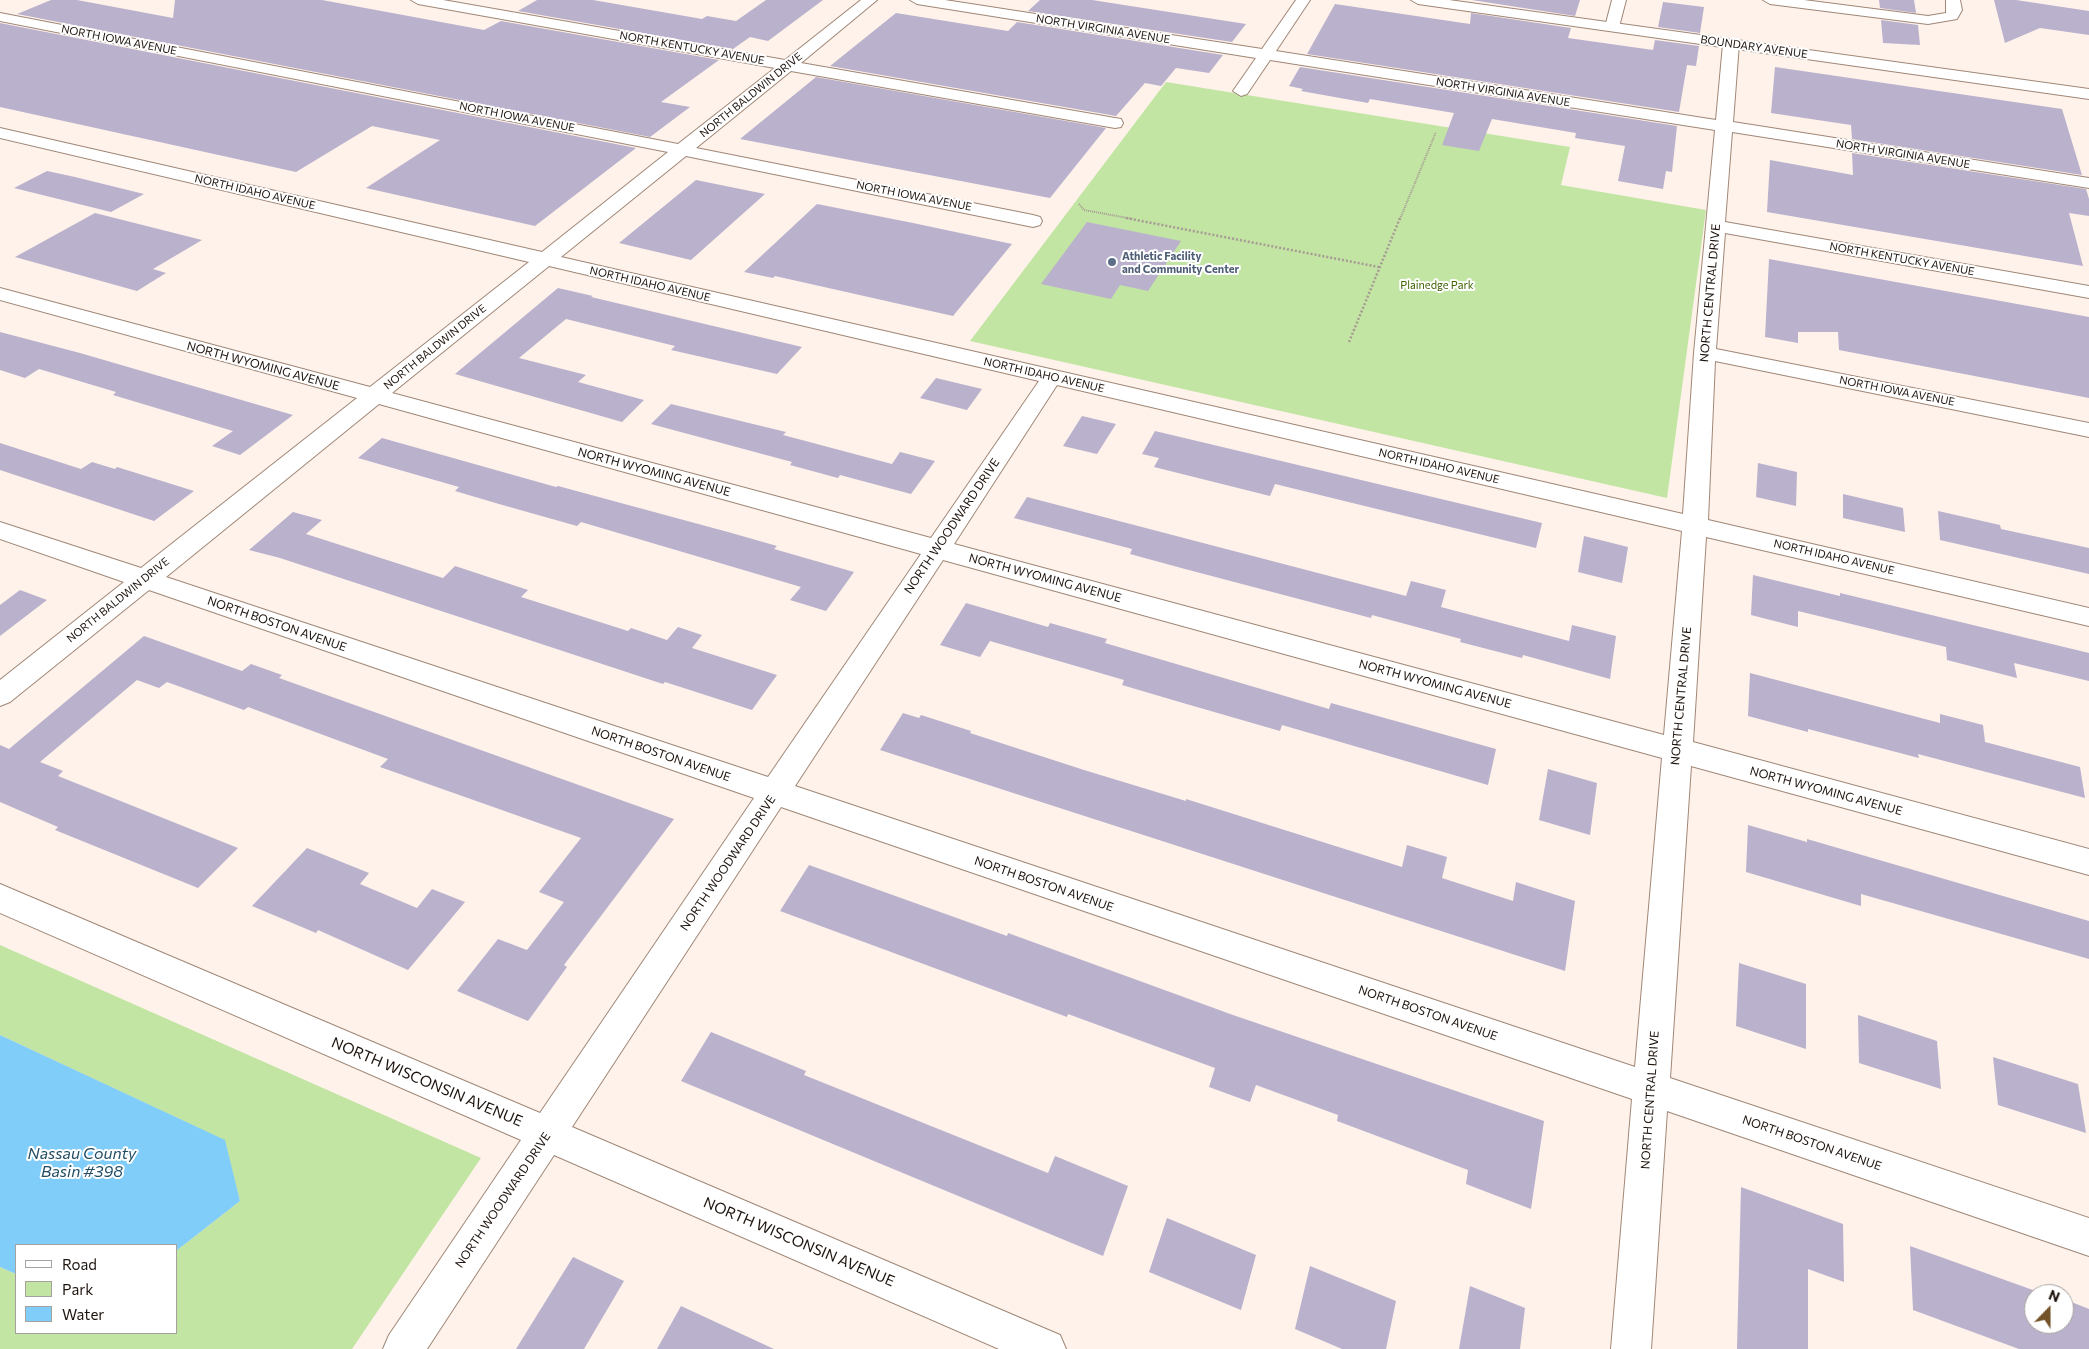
<!DOCTYPE html>
<style>
body{margin:0}
#map{position:relative;width:2089px;height:1349px;overflow:hidden;background:#fef2eb;font-family:Commissioner,sans-serif}
canvas{display:block}
.legend{position:absolute;left:15px;top:1244px;width:162px;height:90px;box-sizing:border-box;background:#fff;border:1px solid #a5a19f;margin:0;padding:6px 9px;list-style:none;font-size:15px;color:#1e140e}
.legend li{display:flex;align-items:center;gap:10px;height:25px}
.legend b{width:25px;border:1px solid #a5a19f}
.north{position:absolute;left:2024px;top:1284px;width:50px;height:50px;box-sizing:border-box;background:#fff;border:1px solid #a5a19f;border-radius:50%;rotate:22deg;font-size:14px;font-weight:700;line-height:20px;text-align:center;color:#1e140e}
.north::after{content:'';display:block;margin:auto;width:18px;height:22px;background:#735229;clip-path:polygon(50% 0,100% 100%,50% 72%,0 100%)}
</style>
<div id="map">
<canvas width="2089" height="1349"></canvas>
<ul class="legend">
<li><b style="height:6px;background:#fff"></b>Road</li>
<li><b style="height:14px;background:#c3e5a3"></b>Park</li>
<li><b style="height:14px;background:#81cdfa"></b>Water</li>
</ul>
<div class="north">N</div>
</div>
<script>
const g = document.querySelector('canvas').getContext('2d');
g.lineJoin = 'round';
function fill(path, color) { g.fillStyle = color; g.fill(path, 'evenodd'); }
function trace(path, color, width, dash) { g.strokeStyle = color; g.lineWidth = width; g.lineCap = dash ? 'butt' : 'round'; g.setLineDash(dash || []); g.stroke(path); }
function label(font, color, halo, rows, align = 'center') {
  g.font = font + ' Commissioner,sans-serif'; g.lineWidth = 4; g.setLineDash([]); g.textBaseline = 'middle'; g.strokeStyle = halo; g.fillStyle = color; for (const [text, x, y, turn = 0] of rows) {
    g.save(); g.translate(x, y); g.rotate((+turn || 0) * Math.PI / 180); g.textAlign = isNaN(turn) ? turn : align; if (halo) g.strokeText(text, 0, 0); g.fillText(text, 0, 0); g.restore();
  }
}
const green = new Path2D(`
 M1166,82L1570,147L1561,185L1706,210L1667,498L970,341Z
 M0,945L481,1158L352,1349H0V1267L16,1274V1333H176V1251L240,1201L224,1140L0,1035Z`);
const water = new Path2D(`
 M0,1035L225,1140L240,1201L176,1251V1245H16V1274L0,1267Z`);
const building = new Path2D(`
 M51,0H77L173,18L175,0H322L484,30L501,21L719,60L661,102L690,107L650,137L17,14Z
 M537,0H593L702,19L707,16L736,21L766,0H823L768,41L750,37L733,49L518,11Z
 M1040,0H1092L1246,24L1232,42L1028,11Z
 M1472,0H1580L1575,16Z
 M1879,0H1914L1916,13L1880,8Z
 M1994,0H2016L2089,11V35L2040,28L2005,43Z
 M1663,2L1704,7L1700,33L1658,27Z
 M1335,4L1470,24L1471,13L1571,28L1568,38L1653,50L1655,40L1699,46L1696,66L1687,65L1679,112L1307,54Z
 M896,13L1008,31L1017,22L1223,55L1209,73L1176,68L1161,86L1145,83L1116,116L830,66Z
 M1881,20L1918,25L1920,45L1883,43Z
 M0,23L636,148L535,226L366,188L440,140L372,126L296,172L0,107Z
 M1300,67L1677,126L1672,172L1666,171L1663,189L1618,181L1625,146L1575,138L1576,133L1492,119L1479,151L1442,145L1454,113L1370,99L1368,103L1301,91L1303,89L1289,86Z
 M1775,67L2062,109L2082,175L1852,139L1851,125L1771,113Z
 M816,77L1106,128L1050,198L740,139Z
 M1852,153L2086,189L2089,199V216L2069,213L2083,266L1767,212L1770,160L1853,175Z
 M47,171L75,177L144,194L111,212L14,188Z
 M696,180L765,194L691,260L619,243Z
 M817,204L913,223L1012,244L953,316L775,276L773,278L744,272Z
 M95,213L202,240L153,269L166,273L137,291L15,257Z
 M1087,222L1181,241L1148,291L1120,285L1111,299L1041,284Z
 M1769,259L2089,317V398L1839,350L1838,332H1798V343L1765,337Z
 M558,288L593,296L591,297L802,347L777,374L671,350L675,346L566,319L519,358L586,375L578,382L644,400L622,422L455,374Z
 M0,332L80,353L293,415L240,455L212,446L233,431L113,395L116,392L39,369L25,378L0,370Z
 M936,378L982,389L967,410L920,398Z
 M671,404L786,432L783,435L892,464L900,452L935,461L911,494L840,475L838,478L790,465L792,462L651,424Z
 M1082,416L1116,424L1097,454L1063,446Z
 M1155,431L1542,523L1536,548L1275,484L1270,496L1154,467L1159,458L1142,454Z
 M382,438L556,487L558,486L728,532L777,546L774,549L854,572L826,611L790,600L801,587L581,522L577,526L499,504L455,491L459,487L358,458Z
 M0,443L81,469L92,462L115,469L117,467L194,491L154,521L0,470Z
 M1758,463L1797,472L1796,506L1756,497Z
 M1843,494L1903,508L1905,532L1843,518Z
 M1027,497L1406,596L1411,581L1446,590L1441,607L1569,641L1572,625L1616,636L1610,679L1523,655L1522,658L1460,642L1461,639L1372,615L1371,618L1185,569L1130,554L1132,549L1014,518Z
 M1938,511L2000,525L2001,529L2089,548V574L1940,540Z
 M293,512L322,520L306,534L443,578L455,566L528,590L521,597L628,631L631,628L667,640L678,627L702,635L692,648L777,675L752,710L665,682L663,684L280,558L249,550Z
 M1584,536L1628,547L1622,583L1578,572Z
 M1753,575L1840,596V593L2089,653V681L2014,663L2017,678L1947,660L1946,647L1798,611V627L1751,615Z
 M20,590L47,600L0,636V605Z
 M966,603L1048,627L1050,623L1107,639L1105,643L1329,709L1331,703L1496,749L1488,785L1282,725L1280,731L1183,703L1122,685L1124,680L990,641L980,657L940,645Z
 M144,636L242,671L251,664L282,675L279,678L674,819L564,965L567,967L528,1021L457,991L498,939L527,950L564,902L539,892L581,838L380,767L388,759L248,707L244,710L167,682L159,688L137,680L40,762L63,771L58,776L238,848L198,888L55,830L58,827L0,802V745L9,749Z
 M1750,673L1940,723V714L1983,725L1985,742L2080,767L2085,798L1918,754L1919,758L1808,729V732L1748,716Z
 M903,713L919,718L921,715L971,731L970,733L1084,770L1186,801V799L1402,867L1407,845L1447,857L1442,878L1513,901L1516,882L1575,901L1565,971L880,750Z
 M1548,769L1597,783L1590,835L1539,820Z
 M1748,825L1807,842V839L2089,921V959L1861,894V906L1746,872Z
 M307,848L369,873L360,884L417,908L432,889L465,902L408,970L318,930L316,933L252,906Z
 M809,865L1007,936L1008,933L1233,1015L1544,1121L1531,1209L1466,1184L1468,1170L1337,1121L1338,1115L1256,1085L1250,1102L1209,1087L1215,1068L1068,1014L1067,1017L780,911Z
 M1739,963L1806,984V1049L1736,1026Z
 M1858,1015L1937,1041L1941,1089L1859,1063Z
 M711,1032L806,1071L804,1075L1048,1173L1055,1156L1128,1186L1103,1256L681,1081Z
 M1993,1057L2078,1084L2086,1133L1998,1105Z
 M1741,1187L1843,1224L1844,1282L1808,1269V1349H1737Z
 M1167,1218L1256,1255L1241,1310L1149,1272Z
 M1910,1246L2044,1294H2034V1324H2064V1299L2089,1309V1349H2019L1913,1310Z
 M573,1257L624,1281L584,1349H516Z
 M1310,1266L1396,1301L1386,1349H1342L1295,1329Z
 M1470,1286L1525,1308L1520,1349H1459Z
 M681,1306L774,1349H657Z`);
const pathFar1 = new Path2D(`
 M1079,204L1084,210L1133,219
 M1400,219L1436,132`);
const path = new Path2D(`
 M1126,218L1379,267
 M1349,342L1400,218`);
const minor = new Path2D(`
 M411,0H443L785,60L861,0H877L801,63L1115,118L1121,119L1123,123L1121,127L1115,128L791,71L696,148L1033,215L1040,217L1042,221L1040,225L1033,227L686,156L561,257L1683,514L1694,353L1715,130L1270,60L1247,94L1241,96L1233,91L1256,58L917,4L910,0H945L1262,49L1296,0H1310L1276,51L1716,120L1723,44L1731,39L1739,44L1733,122L2089,178V188L1732,132L1725,222L2089,286V298L1725,233L1716,349L2089,423V437L1715,361L1708,520L2089,608V626L1706,537L1693,742L2089,849V875L1691,766L1670,1078L2089,1218V1256L1667,1111L1651,1349H1611L1632,1099L781,807L572,1127L1060,1335L1066,1349H999L554,1155L427,1349H383L389,1335L521,1140L0,913V884L540,1113L754,798L149,590L10,702L0,706V680L124,582L0,539V522L141,568L357,398L0,300V288L370,387L529,262L0,138V128L542,252L668,152L0,21V13L678,144L775,68L418,4ZM549,266L1039,381L931,538L392,393ZM1057,385L1682,531L1664,735L954,544ZM379,404L921,554L768,777L166,577ZM943,560L1662,758L1635,1067L795,786Z
 M1612,0H1626L1619,27L1612,31L1605,27Z
 M1763,0H1804L1928,16L1946,13V0H1960L1962,10L1957,19L1928,24L1770,4Z`);
const secondary = new Path2D(`
 M1411,0H1449L2089,89V99L1418,4Z`);
const markers = [
 [1112,262,5,"#5c6f8a"]
];
const farStreetnames = [
 ["NORTH VIRGINIA AVENUE",1103,29,9],
 ["NORTH IOWA AVENUE",119,40,11],
 ["BOUNDARY AVENUE",1754,47,8],
 ["NORTH KENTUCKY AVENUE",692,48,10],
 ["NORTH VIRGINIA AVENUE",1503,92,9],
 ["NORTH BALDWIN DRIVE",751,95,-39],
 ["NORTH IOWA AVENUE",517,117,11],
 ["NORTH VIRGINIA AVENUE",1903,154,9],
 ["NORTH IDAHO AVENUE",255,192,13],
 ["NORTH IOWA AVENUE",914,196,11],
 ["NORTH KENTUCKY AVENUE",1902,259,10],
 ["NORTH IDAHO AVENUE",650,284,13],
 ["NORTH BALDWIN DRIVE",435,347,-39],
 ["NORTH IDAHO AVENUE",1044,375,13],
 ["NORTH IOWA AVENUE",1897,391,11],
 ["NORTH IDAHO AVENUE",1439,466,13],
 ["NORTH IDAHO AVENUE",1834,557,13],
 ["NORTH BALDWIN DRIVE",118,600,-39]
];
const farServicenames = [
 ["Athletic Facility",1122,256],
 ["and Community Center",1122,269]
];
const farParknames = [
 ["Plainedge Park",1437,285]
];
const streetNames = [
 ["NORTH CENTRAL DRIVE",1710,293,-85],
 ["NORTH WYOMING AVENUE",263,366,15],
 ["NORTH WYOMING AVENUE",654,472,15],
 ["NORTH WOODWARD DRIVE",952,526,-56],
 ["NORTH WYOMING AVENUE",1045,578,15],
 ["NORTH BOSTON AVENUE",277,624,19],
 ["NORTH WYOMING AVENUE",1435,684,15],
 ["NORTH CENTRAL DRIVE",1681,696,-85],
 ["NORTH BOSTON AVENUE",661,754,19],
 ["NORTH WYOMING AVENUE",1826,791,15],
 ["NORTH WOODWARD DRIVE",728,863,-56],
 ["NORTH BOSTON AVENUE",1044,884,19],
 ["NORTH BOSTON AVENUE",1428,1013,19],
 ["NORTH CENTRAL DRIVE",1650,1100,-86],
 ["NORTH BOSTON AVENUE",1812,1143,19],
 ["NORTH WOODWARD DRIVE",503,1200,-56]
];
const nearStreetnames = [
 ["NORTH WISCONSIN AVENUE",427,1082,23],
 ["NORTH WISCONSIN AVENUE",799,1242,23]
];
const nearWaternames = [
 ["Nassau County",82,1154],
 ["Basin #398",82,1172]
];
fill(green, '#c3e5a3');
fill(water, '#81cdfa');
fill(building, '#bab1cc');
trace(minor, '#a08776', 2);
trace(secondary, '#a08776', 2);
trace(pathFar1, '#a69a94', 2, [1, 1]);
trace(path, '#a69a94', 2.5, [2, 2]);
fill(minor, '#fff');
fill(secondary, '#fff');
for (const [x, y, r, color] of markers) { const dot = new Path2D(); dot.arc(x, y, r, 0, 2 * Math.PI); g.fillStyle = color; g.fill(dot); trace(dot, '#fff', 2); }
label('11px', '#1e140e', '#fff', farStreetnames);
label('bold 11px', '#4e5e75', '#fff', farServicenames, 'left');
label('11px', '#3d6100', '#fff', farParknames);
label('12px', '#1e140e', '#fff', streetNames);
label('15px', '#1e140e', '#fff', nearStreetnames);
label('italic 16px', '#244e65', '#fff', nearWaternames);
</script>
